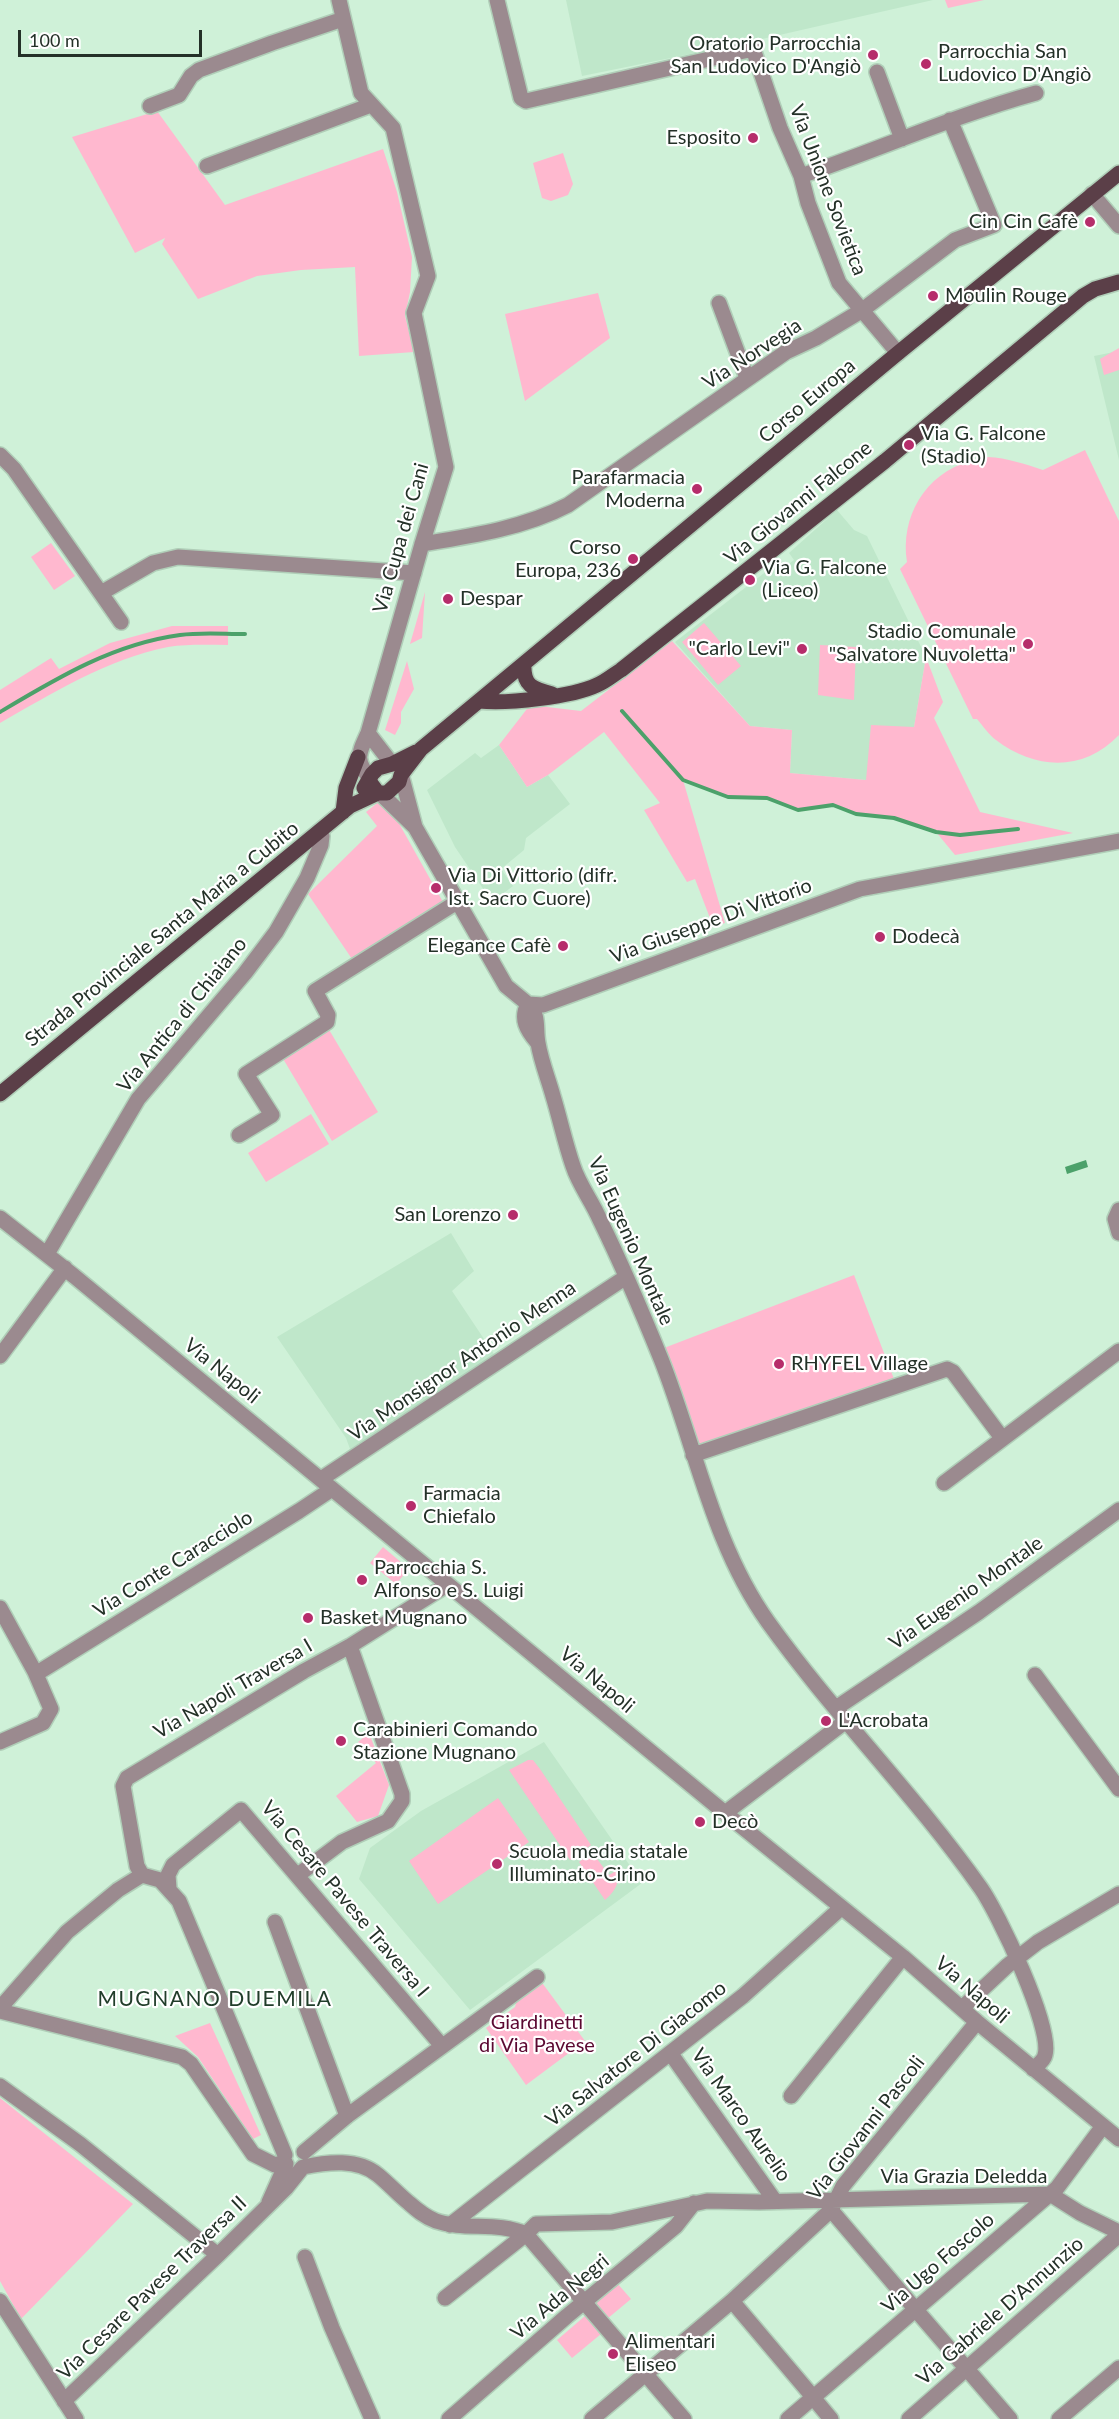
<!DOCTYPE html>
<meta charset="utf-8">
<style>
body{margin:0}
#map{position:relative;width:1119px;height:2419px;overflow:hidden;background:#cff1d8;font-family:Lato,sans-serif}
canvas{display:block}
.scale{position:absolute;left:18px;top:30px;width:184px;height:27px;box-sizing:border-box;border:3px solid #243128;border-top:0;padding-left:8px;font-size:18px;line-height:21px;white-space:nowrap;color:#243128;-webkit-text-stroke:4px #fff;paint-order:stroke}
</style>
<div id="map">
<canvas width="1119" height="2419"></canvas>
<div class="scale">100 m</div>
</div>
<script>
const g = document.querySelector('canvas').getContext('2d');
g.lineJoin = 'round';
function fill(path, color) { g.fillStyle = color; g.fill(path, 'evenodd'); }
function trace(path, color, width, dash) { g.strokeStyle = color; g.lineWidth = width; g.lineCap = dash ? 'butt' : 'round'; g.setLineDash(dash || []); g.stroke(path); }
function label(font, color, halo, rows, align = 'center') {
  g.font = font + ' Lato,sans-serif'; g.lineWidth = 4.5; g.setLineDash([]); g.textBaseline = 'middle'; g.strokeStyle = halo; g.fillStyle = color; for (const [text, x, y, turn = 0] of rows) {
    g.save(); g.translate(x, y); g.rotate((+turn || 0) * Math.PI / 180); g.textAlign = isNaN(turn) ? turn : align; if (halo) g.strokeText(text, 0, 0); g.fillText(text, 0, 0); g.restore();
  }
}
const built = new Path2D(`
 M566,0H933L740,44L582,76Z
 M1119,351V460L1094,356Z
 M837,510L854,530L867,536L926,657L914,727L866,780L790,773L792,730L750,726L675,642L781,560L786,566L794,560L789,553Z
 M499,745L527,787L548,775L570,804L526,838L524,850L501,869L513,886L492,902L455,847L427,790L475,753L481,758Z
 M451,1233L474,1271L452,1291L496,1357L350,1449L346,1438L277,1337Z
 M544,1742L642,1883L470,2010L359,1879L370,1848L421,1811Z`);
const green = new Path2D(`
 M945,0H984L948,8Z
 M157,111L225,205L383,149L397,192L412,257L410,292L405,316L414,352L359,356L355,267L301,270L257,276L198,299L162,244L165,238L135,253L72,137Z
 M563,153L573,184L568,195L551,201L542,198L533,163Z
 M598,293L610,338L525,401L505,314Z
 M1119,348V370L1104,375L1100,359Z
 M1085,450L1119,521V735C1084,772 1035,770 996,740C989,735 983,726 977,719H973L900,569L907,562C900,517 925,474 970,461C976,460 982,457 988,457C1007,458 1025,464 1043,470Z
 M51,543L75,576L54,590L31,557Z
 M425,592L422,638L410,644Z
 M704,623L741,666L718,685L682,642Z
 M172,626H228V645C208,645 187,644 168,647C107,659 53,693 0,723V690L51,658L59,669L110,643Z
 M672,641L750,726L792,730L790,773L866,780L871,725L914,727L926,657L943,702L934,718L980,812L1073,833L955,855L936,832L894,818L856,814L833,805L800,811L767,798L728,797L683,780L725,923L713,926L695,879L687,882L644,810L660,803L604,732L548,775L527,787L499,745L530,705L581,711Z
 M820,645L856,647L854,700L818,695Z
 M407,661L414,689L401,712V723L395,735L385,730Z
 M381,800L396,818L443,902L352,959L308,894L377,826L366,812Z
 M328,1028L378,1112L332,1141L282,1057Z
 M311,1114L329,1144L266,1182L248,1153Z
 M854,1275L894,1379L698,1446L664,1348Z
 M383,1547L409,1569L396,1584L370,1563Z
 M369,1733L389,1785L378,1816L357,1822L336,1796L376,1763L358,1742Z
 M528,1760H533L540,1769L591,1845L570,1860L509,1770Z
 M498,1798L529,1842L438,1904L409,1861Z
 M592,1852L609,1875L616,1871C621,1883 614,1892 605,1900L579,1862Z
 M540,1980L585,2041L526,2085L486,2028L515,2007L518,1995Z
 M210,2023L261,2135L253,2139L198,2057L175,2036Z
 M0,2098L133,2204L21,2319L0,2281Z
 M617,2283L631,2299L607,2319L594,2304Z
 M585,2316L601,2334L572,2358L557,2340Z`);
const water = new Path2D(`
 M1086,1160L1088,1167L1067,1174L1065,1167Z`);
const stream = new Path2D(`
 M622,711L683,780L728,797L767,798L798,810L833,805L856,814L894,818L936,832L960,835L1018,829
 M0,712C57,678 113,644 180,635C201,632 223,634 245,634`);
const minor = new Path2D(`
 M339,0L361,93L393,128L428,276L414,313L446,467L422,544L368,733C358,755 355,759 370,779
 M497,0L521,98L526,101L753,49L780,128L801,176L808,203L839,283L898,353
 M877,72L902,139
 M150,106L179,95L191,76L199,70L272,43L343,19
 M207,166L371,105
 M801,176C880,149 956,115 1036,93
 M1092,194L1119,226
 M719,303L747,378
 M0,455L14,469L121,622
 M422,544C471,536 524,528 568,505L786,352L816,338L861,311L955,240L994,225L950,120
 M101,593L153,563L178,557L414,573
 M368,733L392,764
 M402,778L415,827L506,986L528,1004L543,1005L860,889L1119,841
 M381,794L415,827
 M537,1042C527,1030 520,1019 528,1004C540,1016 535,1028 538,1043C541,1061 548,1078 553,1096C560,1119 565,1143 573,1166C579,1185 592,1201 600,1220C622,1265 642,1312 661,1359C696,1447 712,1543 768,1622C834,1714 915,1795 980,1887C998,1912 1053,2028 1045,2055C1044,2061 1037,2065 1033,2069
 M239,1135L272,1115L246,1074L327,1022L328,1015L315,991L457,902
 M1119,1210L1115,1219L1119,1233
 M0,1218L74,1276L725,1813L903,1957L977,2022L1119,2139
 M47,1254L138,1099L245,973L276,932L307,878L321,845L322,836L320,831
 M0,1356L65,1268
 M693,1455L947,1369L953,1372L1002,1438
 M321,1479L626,1277
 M944,1483L1119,1351
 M0,1608L35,1672L51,1709L43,1723L0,1742
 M35,1672H39L299,1511L332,1489
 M1035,1675L1119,1789
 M836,1708L979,1612L1119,1510
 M725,1813L846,1721
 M142,1875L137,1866L123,1786L127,1778L304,1671L350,1646L447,1585
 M142,1875L160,1880L179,1901L285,2155
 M298,1875L342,1842L388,1821L402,1801V1794L350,1646
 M169,1888L168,1875L173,1865L241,1810L442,2046
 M275,1922L347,2116
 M0,2008L67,1932L118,1890L142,1875
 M962,2008L1007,1966L1038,1942L1119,1894
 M0,2011L182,2057L191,2064L253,2154L275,2165L285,2162
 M671,2054L775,2201
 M0,2086L80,2144L218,2255
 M791,2096L903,1957
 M304,2152L347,2116L537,1977
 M303,2167C327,2162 358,2158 378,2175C389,2184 398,2194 409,2203C417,2210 425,2217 436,2221C465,2231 497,2221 526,2234L684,2419
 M269,2202L286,2164
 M831,2210L911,2304
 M450,2225L743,1996L841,1908
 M305,2257L332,2328L372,2419
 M445,2298L526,2234L536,2224L612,2222L707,2201L759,2202L1050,2194L1080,2213L1119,2232
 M0,2301L76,2419
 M732,2301L813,2397
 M916,2310L1010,2419
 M64,2401L218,2255L286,2188L302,2168
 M816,2401L831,2419
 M449,2419L567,2316L676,2226L694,2203
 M592,2419L732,2301L831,2210L843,2186L977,2022
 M788,2419L1057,2188L1103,2126
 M909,2419L1119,2235
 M1059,2419L1119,2368`);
const major = new Path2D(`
 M524,664C523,686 533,689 552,694
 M479,701C507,704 572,697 597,685C605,682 613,675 621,670L885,461L1083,296L1095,289L1119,282
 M369,781L378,793H387L399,782L401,775L421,749L898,353L1119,173
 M364,788L372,774L378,768L392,764L416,752
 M343,812L346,788L358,757
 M0,1094L350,806L378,793`);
const markers = [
 [873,55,6,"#b62d6b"],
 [926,64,6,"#b62d6b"],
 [753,138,6,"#b62d6b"],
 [1090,222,6,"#b62d6b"],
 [933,296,6,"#b62d6b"],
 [909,445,6,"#b62d6b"],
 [697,489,6,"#b62d6b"],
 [633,559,6,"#b62d6b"],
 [750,580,6,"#b62d6b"],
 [448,599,6,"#b62d6b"],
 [1028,644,6,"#b62d6b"],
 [802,649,6,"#b62d6b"],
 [436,888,6,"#b62d6b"],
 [880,937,6,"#b62d6b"],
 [563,946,6,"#b62d6b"],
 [513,1215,6,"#b62d6b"],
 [779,1364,6,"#b62d6b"],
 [411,1506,6,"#b62d6b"],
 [362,1580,6,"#b62d6b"],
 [308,1618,6,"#b62d6b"],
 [826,1721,6,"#b62d6b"],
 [341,1741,6,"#b62d6b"],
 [700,1822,6,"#b62d6b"],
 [497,1864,6,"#b62d6b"],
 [613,2354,6,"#b62d6b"]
];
const poiNames = [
 ["Oratorio Parrocchia",861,44,"right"],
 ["San Ludovico D'Angiò",861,67,"right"],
 ["Parrocchia San",938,52],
 ["Ludovico D'Angiò",938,75],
 ["Esposito",741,138,"right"],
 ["Cin Cin Cafè",1078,222,"right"],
 ["Moulin Rouge",945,296],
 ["Via G. Falcone",921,434],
 ["(Stadio)",921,457],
 ["Parafarmacia",685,478,"right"],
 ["Moderna",685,501,"right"],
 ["Corso",621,548,"right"],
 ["Europa, 236",621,571,"right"],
 ["Via G. Falcone",762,568],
 ["(Liceo)",762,591],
 ["Despar",460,599],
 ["Stadio Comunale",1016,632,"right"],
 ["\"Salvatore Nuvoletta\"",1016,655,"right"],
 ["\"Carlo Levi\"",790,649,"right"],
 ["Via Di Vittorio (difr.",448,876],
 ["Ist. Sacro Cuore)",448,899],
 ["Dodecà",892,937],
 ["Elegance Cafè",551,946,"right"],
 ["San Lorenzo",501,1215,"right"],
 ["RHYFEL Village",791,1364],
 ["Farmacia",423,1494],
 ["Chiefalo",423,1517],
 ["Parrocchia S.",374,1568],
 ["Alfonso e S. Luigi",374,1591],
 ["Basket Mugnano",320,1618],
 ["L'Acrobata",838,1721],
 ["Carabinieri Comando",353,1730],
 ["Stazione Mugnano",353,1753],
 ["Decò",712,1822],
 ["Scuola media statale",509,1852],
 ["Illuminato-Cirino",509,1875],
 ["Alimentari",625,2342],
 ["Eliseo",625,2365]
];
const streetNames = [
 ["Via Unione Sovietica",828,190,69],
 ["Via Norvegia",752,354,-33],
 ["Corso Europa",807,401,-40],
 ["Via Giovanni Falcone",798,503,-39],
 ["Via Cupa dei Cani",401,538,-74],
 ["Via Giuseppe Di Vittorio",711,921,-20],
 ["Strada Provinciale Santa Maria a Cubito",162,934,-39],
 ["Via Antica di Chiaiano",182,1015,-51],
 ["Via Eugenio Montale",631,1241,66],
 ["Via Monsignor Antonio Menna",462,1361,-34],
 ["Via Napoli",222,1371,39],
 ["Via Conte Caracciolo",173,1564,-32],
 ["Via Eugenio Montale",966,1593,-35],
 ["Via Napoli",597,1680,40],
 ["Via Napoli Traversa I",233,1689,-30],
 ["Via Cesare Pavese Traversa I",345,1899,50],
 ["Via Napoli",972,1990,41],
 ["Via Salvatore Di Giacomo",636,2054,-38],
 ["Via Marco Aurelio",741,2115,55],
 ["Via Giovanni Pascoli",866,2128,-52],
 ["Via Grazia Deledda",964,2177],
 ["Via Ugo Foscolo",938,2263,-41],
 ["Via Cesare Pavese Traversa II",152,2288,-44],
 ["Via Ada Negri",560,2297,-40],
 ["Via Gabriele D'Annunzio",1000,2311,-41]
];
const parkNames = [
 ["Giardinetti",537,2023],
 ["di Via Pavese",537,2046]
];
const neighbourhoodNames = [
 ["MUGNANO DUEMILA",215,1999]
];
fill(built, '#bfe7ca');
fill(green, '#ffb8cf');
fill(water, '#4ca16a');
trace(stream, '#4ca16a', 4);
trace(minor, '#b0ceb8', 18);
trace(major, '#b0ceb8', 18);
trace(minor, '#9b8a8f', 15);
trace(major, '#5b3f48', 15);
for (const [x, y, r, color] of markers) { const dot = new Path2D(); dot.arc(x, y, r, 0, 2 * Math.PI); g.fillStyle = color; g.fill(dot); trace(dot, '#fff', 2); }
label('20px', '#243128', '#fff', poiNames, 'left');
label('20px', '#243128', '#fff', streetNames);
label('20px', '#5b0831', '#fff', parkNames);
g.letterSpacing = '1.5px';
label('21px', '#213d2a', '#fff', neighbourhoodNames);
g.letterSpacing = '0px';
</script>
